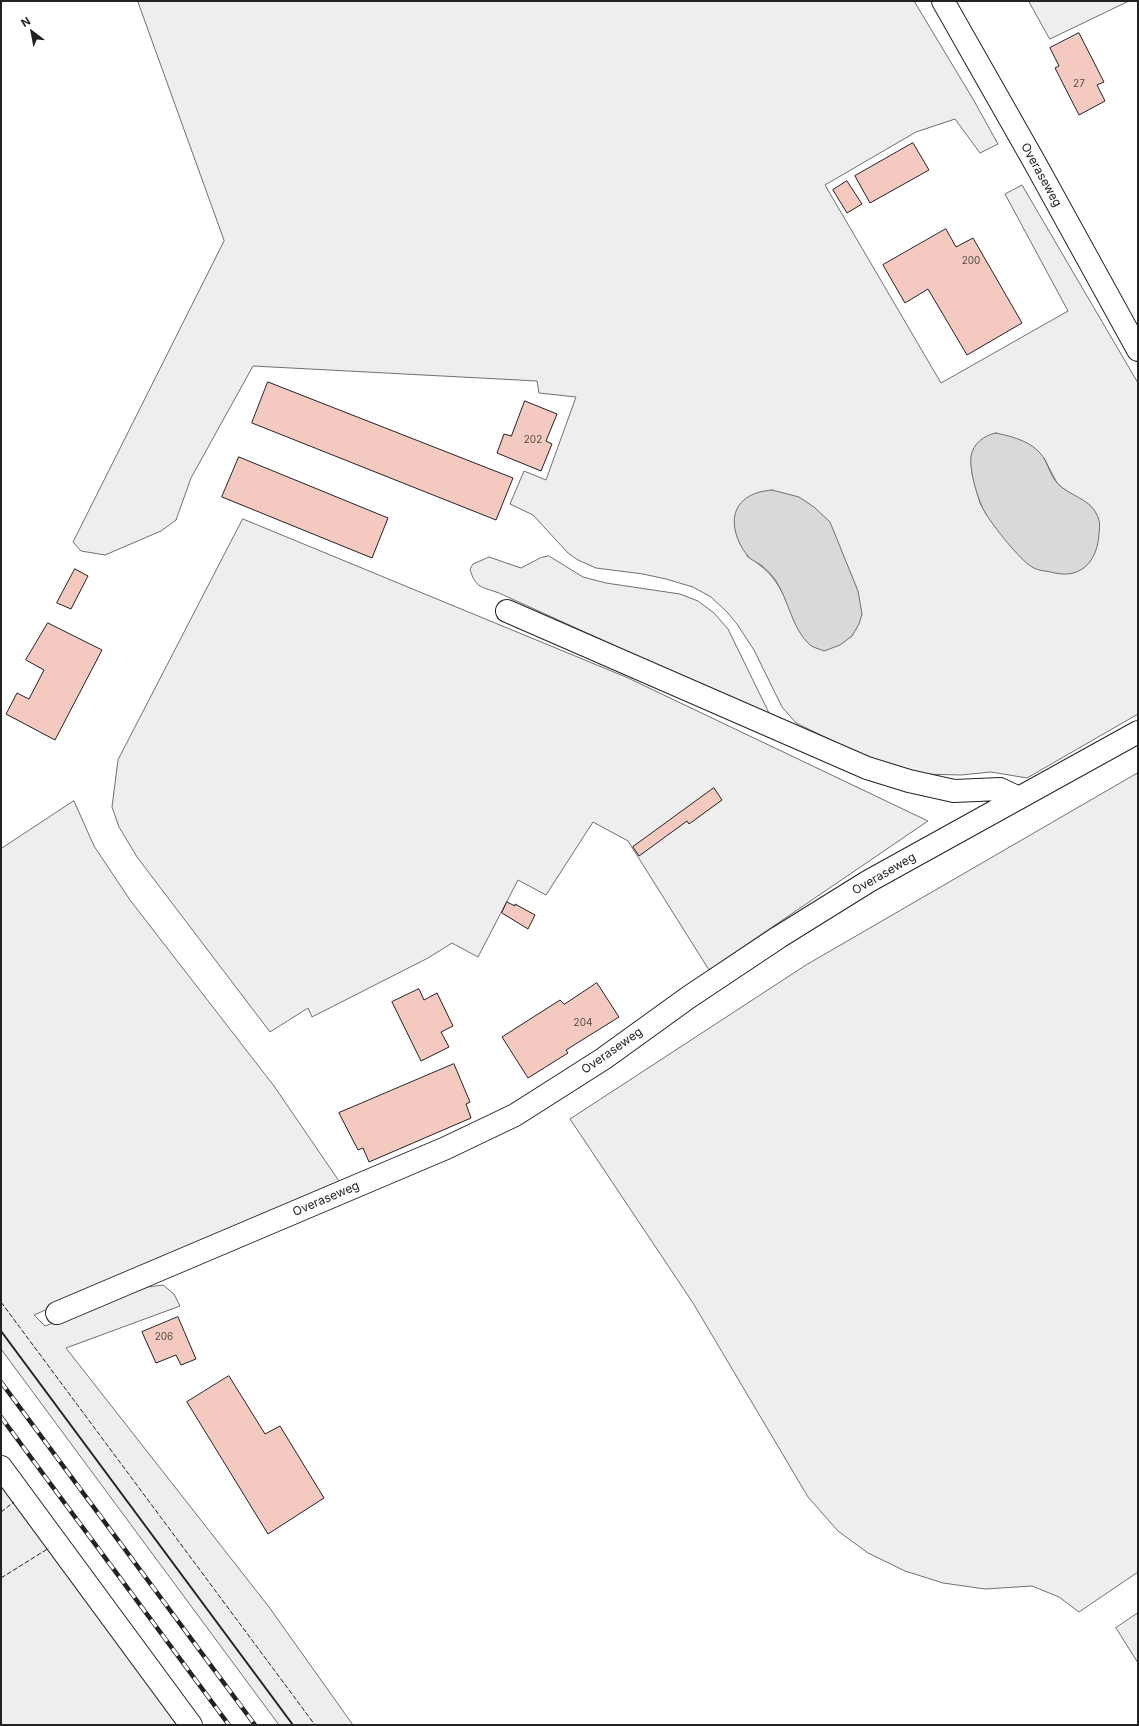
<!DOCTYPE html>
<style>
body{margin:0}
#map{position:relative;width:1139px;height:1726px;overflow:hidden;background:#fff;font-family:Inter,sans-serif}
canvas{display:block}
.frame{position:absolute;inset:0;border:2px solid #222;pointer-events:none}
.north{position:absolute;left:12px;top:12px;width:40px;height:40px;-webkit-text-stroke:3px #fff;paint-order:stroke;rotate:328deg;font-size:11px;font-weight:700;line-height:16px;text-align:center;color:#222}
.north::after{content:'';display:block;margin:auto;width:14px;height:18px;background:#222;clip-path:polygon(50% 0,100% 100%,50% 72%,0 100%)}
</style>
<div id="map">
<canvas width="1139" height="1726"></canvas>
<div class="frame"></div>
<div class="north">N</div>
</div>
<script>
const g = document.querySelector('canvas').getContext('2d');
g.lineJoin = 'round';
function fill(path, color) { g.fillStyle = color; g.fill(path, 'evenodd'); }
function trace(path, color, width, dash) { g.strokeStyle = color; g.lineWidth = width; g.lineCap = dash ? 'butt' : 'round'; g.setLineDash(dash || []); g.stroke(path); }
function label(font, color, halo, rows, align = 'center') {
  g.font = font + ' Inter,sans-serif'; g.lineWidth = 3; g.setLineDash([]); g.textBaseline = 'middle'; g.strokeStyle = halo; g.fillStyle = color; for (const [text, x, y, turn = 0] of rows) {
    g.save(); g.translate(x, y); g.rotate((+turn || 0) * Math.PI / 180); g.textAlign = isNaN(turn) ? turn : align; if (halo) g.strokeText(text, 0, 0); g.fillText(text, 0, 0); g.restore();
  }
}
const green = new Path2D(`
 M138,1H914L973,99L998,144L980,153L955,119L916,132L825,185L941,383L1068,311L1005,194L1022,185L1138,383V714L1027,778L991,772L961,775L921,774L890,766L860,754L796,723L782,707L754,650L737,624L727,612L711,597L693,587L666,579L643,574L596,568L578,560L568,553L533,515L510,504L524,471L546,480L576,397L539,393L537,381L253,366L191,478L176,520L161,531L105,555L81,551L73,542L224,241ZM1044,458L1057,483L1066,491L1091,506L1017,553L986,514L980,503L972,473ZM747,556L862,614L852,636L793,616C780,586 775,574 747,556Z
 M1029,1H1129L1050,39Z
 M243,519L626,677L928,821L709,970L628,841L593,822L546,895L518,880L478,957L452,943L428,958L312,1017L308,1008L270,1032L137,857L119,827L112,807L118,760Z
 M549,556L583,577L606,583L680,594L698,601L714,613L728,629L769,713L767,715L499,593C482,587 475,588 470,569L473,564L489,557L521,568L540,558Z
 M1138,773V1572L1079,1612L1059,1597L1032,1586L985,1589L943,1583L905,1571L868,1553L838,1531L808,1497L693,1303L570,1119L806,965Z
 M74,801L94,846L130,900L274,1086L339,1181L34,1315L45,1326L148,1287L163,1285L174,1294L180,1306L66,1348L269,1607L353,1725H279L1,1349V849Z
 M1,1480L181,1725H1Z
 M1138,1613V1663L1116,1628Z`);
const water = new Path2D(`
 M996,433C1014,437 1035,442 1045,460C1049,468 1052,478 1058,484C1069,495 1089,499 1096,513C1100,520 1100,525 1099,533C1098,559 1083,579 1055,573C1048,571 1038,571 1032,567C1020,560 994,527 986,514C978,502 969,470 971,456C973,444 984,435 996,433Z
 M772,490L799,497L814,507L830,522L858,591L862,614L859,624L852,636L840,645L824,651C820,649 814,648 810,645C792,629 789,601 776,581C772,575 767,570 761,565C757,562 750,560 747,555C735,540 727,514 744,500C752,493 762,491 772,490Z`);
const building = new Path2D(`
 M1079,33L1104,82L1097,85L1105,101L1079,115L1055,68L1059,66L1050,48Z
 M913,143L929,170L870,203L855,176Z
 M847,181L862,204L847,213L833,190Z
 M946,229L956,247L973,238L1022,323L967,355L928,289L905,303L883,265Z
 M268,382L513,478L496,520L252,423Z
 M525,401L557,414L546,441L552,444L541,471L497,453L504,434L511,436Z
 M239,457L388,518L372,558L222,497Z
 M75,569L88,576L71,609L57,603Z
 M48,623L102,650L55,740L6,714L17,693L29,699L44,670L26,660Z
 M714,788L722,800L689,824L687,821L639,856L633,847Z
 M507,902L515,906V904L535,915L528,929L502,913Z
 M597,983L619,1017L566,1050L568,1053L528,1078L502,1037L560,1000L564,1004Z
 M419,989L424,1000L437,993L453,1026L441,1032L449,1047L421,1061L392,1002Z
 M454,1064L470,1102L466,1104L471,1118L369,1162L363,1148L358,1150L339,1113Z
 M178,1317L196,1359L181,1365L176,1355L156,1363L142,1332Z
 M229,1376L265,1434L280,1426L324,1498L268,1534L187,1402Z`);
const minor = new Path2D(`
 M943,1L1035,163L1138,350
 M507,611L867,768L909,781L954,791L1000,789L1019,798
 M57,1313L446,1148L515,1115L603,1059L689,997L779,937L869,881L1138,732
 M1,1467L191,1725`);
const rail = new Path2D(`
 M1,1382L255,1725
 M1,1417L229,1725`);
const fence = new Path2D(`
 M1,1302L315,1725
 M1,1512L14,1502
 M1,1578L49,1548`);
const wall = new Path2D(`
 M1,1331L293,1725`);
const numberNames = [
 ["27",1079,84],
 ["200",971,261],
 ["202",533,440],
 ["204",583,1023],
 ["206",164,1337]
];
const streetNames = [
 ["Overaseweg",1041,175,61],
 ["Overaseweg",884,874,-30],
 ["Overaseweg",612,1051,-35],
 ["Overaseweg",326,1199,-23]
];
fill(green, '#eee');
trace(green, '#6f6f6f', 1);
fill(water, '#d9d9d9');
trace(water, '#6f6f6f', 1);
fill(building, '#f3c9c0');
trace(building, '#222', 1);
trace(minor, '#222', 24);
trace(minor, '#fff', 22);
trace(rail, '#222', 4.5);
trace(rail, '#fff', 3, [9]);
trace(fence, '#222', 1, [5, 2]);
trace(wall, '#222', 2);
label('10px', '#564c4a', null, numberNames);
label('12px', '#222', '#fff', streetNames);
</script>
